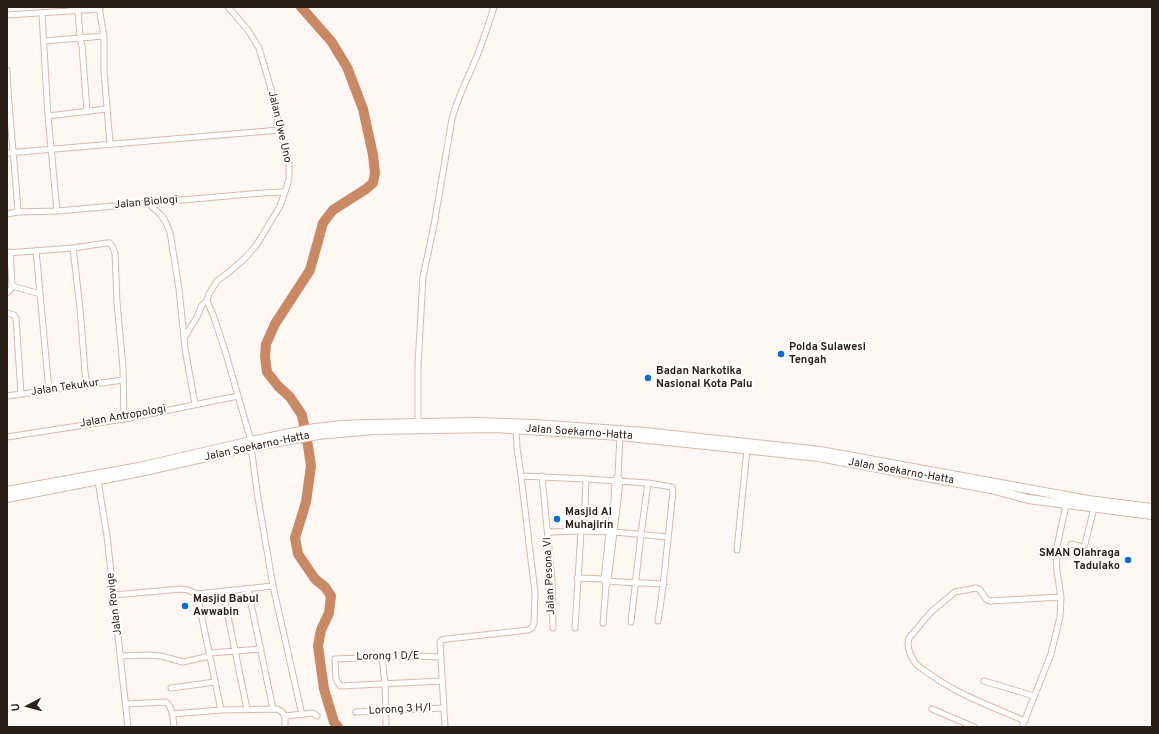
<!DOCTYPE html>
<style>
body{margin:0}
#map{position:relative;width:1159px;height:734px;overflow:hidden;background:#fef7f3;font-family:Overpass,sans-serif}
canvas{display:block}
.frame{position:absolute;inset:0;border:8px solid #2a1e18;pointer-events:none}
.north{position:absolute;left:8px;top:686px;width:40px;height:40px;-webkit-text-stroke:3px #fff;paint-order:stroke;rotate:264deg;font-size:11px;font-weight:700;line-height:16px;text-align:center;color:#2a1e18}
.north::after{content:'';display:block;margin:auto;width:14px;height:18px;background:#2a1e18;clip-path:polygon(50% 0,100% 100%,50% 72%,0 100%)}
</style>
<div id="map">
<canvas width="1159" height="734"></canvas>
<div class="frame"></div>
<div class="north">U</div>
</div>
<script>
const g = document.querySelector('canvas').getContext('2d');
g.lineJoin = 'round';
function trace(path, color, width, dash) { g.strokeStyle = color; g.lineWidth = width; g.lineCap = dash ? 'butt' : 'round'; g.setLineDash(dash || []); g.stroke(path); }
function label(font, color, halo, rows, align = 'center') {
  g.font = font + ' Overpass,sans-serif'; g.lineWidth = 4; g.setLineDash([]); g.textBaseline = 'middle'; g.strokeStyle = halo; g.fillStyle = color; for (const [text, x, y, turn = 0] of rows) {
    g.save(); g.translate(x, y); g.rotate((+turn || 0) * Math.PI / 180); g.textAlign = isNaN(turn) ? turn : align; if (halo) g.strokeText(text, 0, 0); g.fillText(text, 0, 0); g.restore();
  }
}
const river = new Path2D(`
 M301,7L331,41L347,67L363,109L373,155L375,173L373,183L366,189L333,210L323,223L310,270L275,324L266,344L265,357L267,372L278,386L290,397L302,415L308,446L311,466L306,502L295,538L298,554L315,579L325,587L331,596L329,613L321,630L318,646L324,689L334,722L338,727`);
const minor = new Path2D(`
 M99,7L104,36V72L110,143
 M228,7L248,30L259,48L271,89L280,130L289,163V179L285,192L280,206L262,236L255,247L244,259L229,272L217,281L209,294L207,301L214,317L226,354L251,441
 M78,10L80,38L82,46L87,111
 M42,14L48,116L57,211
 M7,15L100,9
 M44,41L104,36
 M7,70C9,117 15,165 18,212
 M48,116L107,109
 M7,153L280,130
 M148,203L161,215L165,221L170,232L179,289L184,338
 M7,214L18,212L57,211L262,193L285,192
 M73,248L80,308L85,372L87,386
 M36,250L49,391
 M10,252L12,286L40,294
 M7,253L73,248L107,243H110L113,248L115,253L117,302L123,368L124,419
 M7,293L11,289L12,286
 M7,313L14,315L16,318L21,394
 M7,396L123,380
 M195,404L185,349L184,338L197,317L202,305L207,301
 M418,425V365L423,277L434,225L452,119C457,99 466,82 474,63C482,45 488,26 494,7
 M7,437L130,418L238,396
 M251,447L258,498L273,586L302,715
 M521,476L586,479L648,483L672,487L673,492C668,535 665,578 658,621
 M542,476L552,580L553,628
 M98,481L107,536L128,727
 M548,532L581,531L614,532L668,537
 M1071,544L1082,547L1085,544L1094,508
 M737,550L747,449
 M577,578L604,579L608,581L621,582L664,584
 M606,587L604,579L609,533L614,502L615,481L618,475L620,436
 M248,589L273,709
 M223,592L247,709
 M114,595L181,589L188,590L197,594
 M631,622L641,534L648,483
 M603,623L606,587L608,581L618,499L620,481L619,478
 M575,628L581,531L585,505L586,479
 M210,653L261,649
 M120,656L146,655L161,656L183,662L210,656
 M382,657L385,684L386,727
 M441,657L412,656L335,659L336,679L340,686L442,681
 M984,681L1034,696
 M171,688L215,682
 M126,704L166,702C173,707 173,719 174,727
 M932,709L974,727
 M221,710L197,594L273,586
 M356,712L443,708
 M172,714L221,710L277,709L281,711L285,716V727
 M285,716L313,713L317,716
 M1025,721C993,707 959,695 931,675C926,671 920,668 916,664C911,657 906,647 909,638L931,612L955,592L976,588L980,590L986,599L990,601L1061,597
 M445,727L440,642L442,640L447,639L528,630L532,628L534,623L535,593L521,476L517,448L516,429
 M1022,727L1051,654L1060,617L1061,597L1057,571L1056,551L1066,505`);
const primary = new Path2D(`
 M7,491L139,467L251,441L315,428L343,425L366,424L477,422L535,424L645,432L820,451L1088,500L1152,508
 M7,498L140,472L251,447L318,435L373,430L495,428L620,436L819,457L991,489L1028,499L1152,515`);
const markers = [
 [781,354,4,"#016dd5"],
 [648,378,4,"#016dd5"],
 [557,519,4,"#016dd5"],
 [1128,560,4,"#016dd5"],
 [185,606,4,"#016dd5"]
];
const streetNames = [
 ["Jalan Uwe Uno",279,127,77],
 ["Jalan Biologi",146,203,-5],
 ["Jalan Tekukur",65,388,-8],
 ["Jalan Antropologi",123,417,-10],
 ["Jalan Soekarno-Hatta",579,433,4],
 ["Jalan Soekarno-Hatta",257,447,-12],
 ["Jalan Soekarno-Hatta",901,472,10],
 ["Jalan Pesona VI",550,576,-93],
 ["Jalan Rovige",115,604,-97],
 ["Lorong 1 D/E",388,657,-1],
 ["Lorong 3 H/I",400,710,-3]
];
const poiNames = [
 ["Polda Sulawesi",789,348],
 ["Tengah",789,361],
 ["Badan Narkotika",656,372],
 ["Nasional Kota Palu",656,385],
 ["Masjid Al",565,513],
 ["Muhajirin",565,526],
 ["SMAN Olahraga",1120,554,"right"],
 ["Tadulako",1120,567,"right"],
 ["Masjid Babul",193,600],
 ["Awwabin",193,613]
];
trace(river, '#ca8965', 10);
trace(minor, '#d9b9a9', 7);
trace(primary, '#d9b9a9', 10);
trace(minor, '#fff', 5);
trace(primary, '#fff', 8);
for (const [x, y, r, color] of markers) { const dot = new Path2D(); dot.arc(x, y, r, 0, 2 * Math.PI); g.fillStyle = color; g.fill(dot); trace(dot, '#fff', 1.5); }
label('11px', '#2a1e18', '#fff', streetNames);
label('bold 11px', '#2a1e18', '#fff', poiNames, 'left');
</script>
